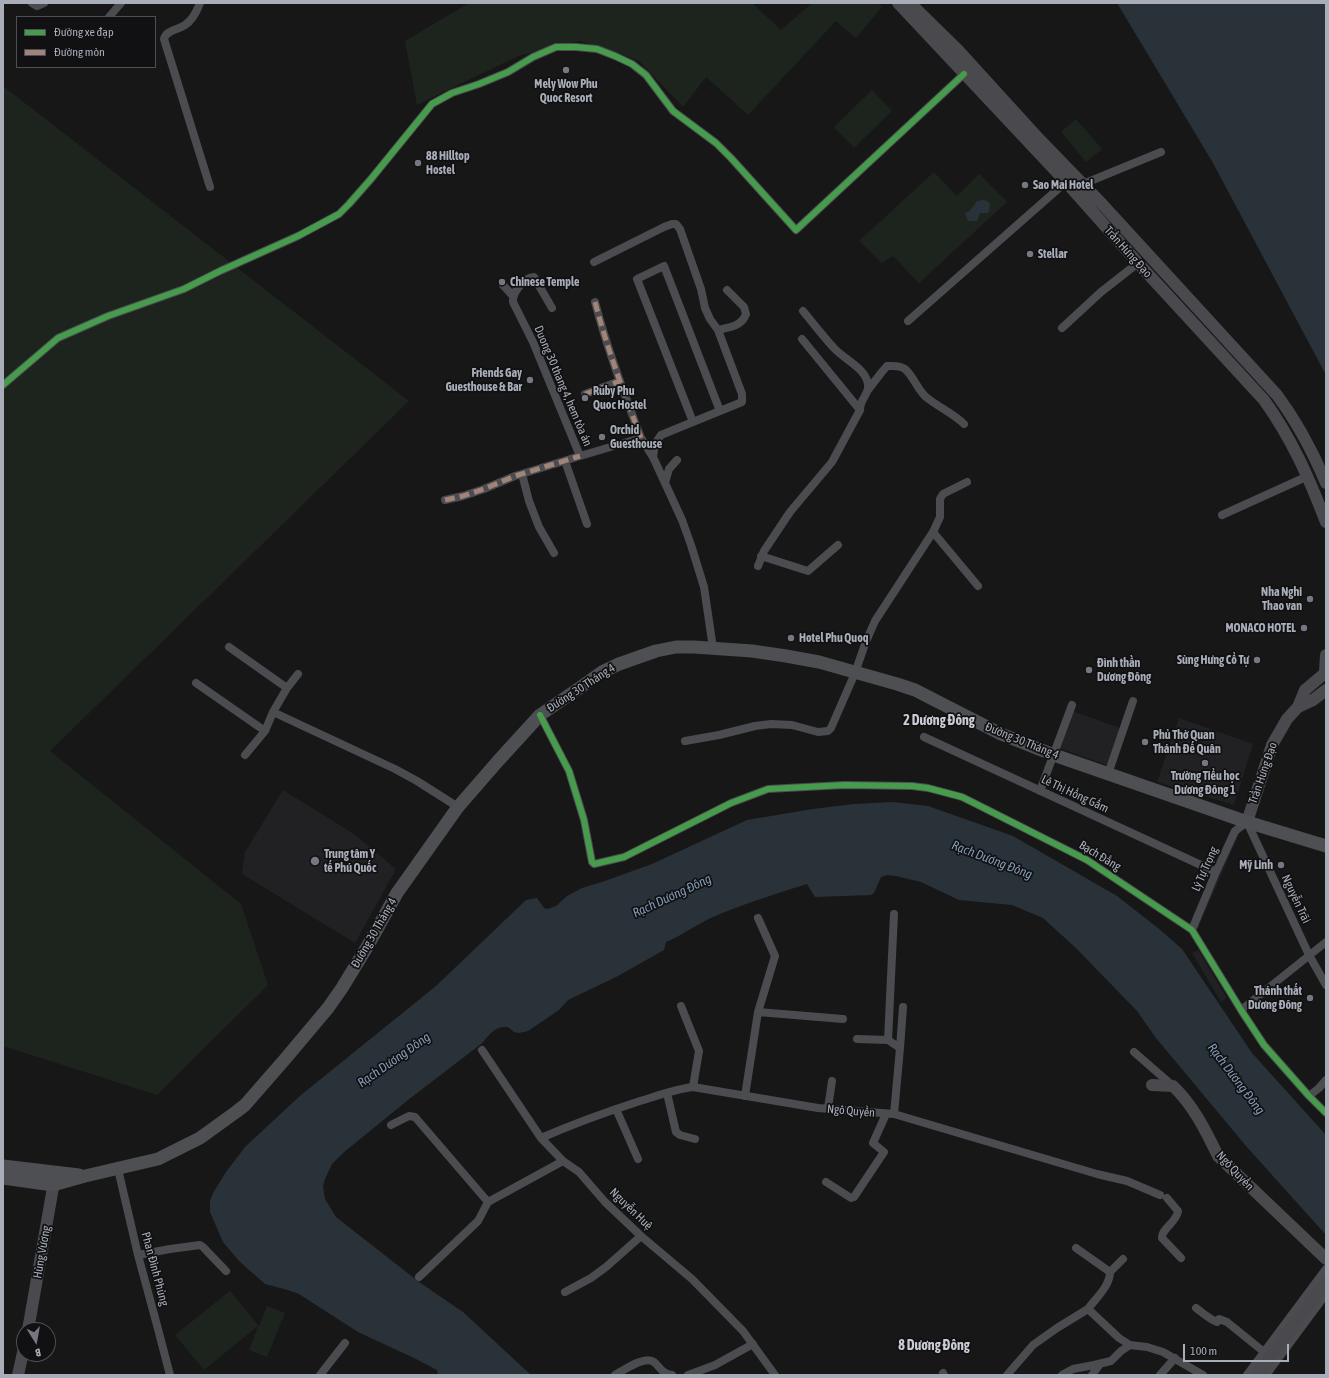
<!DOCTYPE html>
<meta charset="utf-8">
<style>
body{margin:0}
#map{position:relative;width:1329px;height:1378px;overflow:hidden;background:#171717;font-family:"Asap Condensed",sans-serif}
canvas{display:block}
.frame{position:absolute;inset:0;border:4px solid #a8adb8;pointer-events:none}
.legend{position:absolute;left:16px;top:16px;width:140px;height:52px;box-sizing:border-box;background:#111113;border:1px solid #4d4f55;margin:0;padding:5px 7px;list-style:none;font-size:12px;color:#a8adb8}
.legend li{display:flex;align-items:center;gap:8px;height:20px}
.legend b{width:20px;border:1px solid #4d4f55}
.north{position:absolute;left:16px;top:1322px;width:40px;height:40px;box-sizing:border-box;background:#111113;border:1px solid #4d4f55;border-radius:50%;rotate:169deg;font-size:11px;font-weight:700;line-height:16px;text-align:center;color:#a8adb8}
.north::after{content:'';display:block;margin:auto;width:14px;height:18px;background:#757880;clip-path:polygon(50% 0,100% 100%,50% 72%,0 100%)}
.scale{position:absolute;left:1183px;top:1344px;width:106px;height:18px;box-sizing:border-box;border:2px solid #a8adb8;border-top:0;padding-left:5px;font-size:12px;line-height:14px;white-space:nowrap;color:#a8adb8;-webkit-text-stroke:3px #111113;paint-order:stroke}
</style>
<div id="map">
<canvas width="1329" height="1378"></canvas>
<div class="frame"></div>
<ul class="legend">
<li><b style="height:5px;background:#469c4c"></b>Đường xe đạp</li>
<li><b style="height:5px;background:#a18479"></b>Đường mòn</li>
</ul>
<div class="north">B</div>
<div class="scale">100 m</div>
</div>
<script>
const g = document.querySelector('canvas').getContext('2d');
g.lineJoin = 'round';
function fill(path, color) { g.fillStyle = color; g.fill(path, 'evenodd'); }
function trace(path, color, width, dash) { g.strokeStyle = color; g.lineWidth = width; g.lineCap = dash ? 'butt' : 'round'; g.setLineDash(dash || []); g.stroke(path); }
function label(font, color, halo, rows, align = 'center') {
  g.font = font + ' "Asap Condensed",sans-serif'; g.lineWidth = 3.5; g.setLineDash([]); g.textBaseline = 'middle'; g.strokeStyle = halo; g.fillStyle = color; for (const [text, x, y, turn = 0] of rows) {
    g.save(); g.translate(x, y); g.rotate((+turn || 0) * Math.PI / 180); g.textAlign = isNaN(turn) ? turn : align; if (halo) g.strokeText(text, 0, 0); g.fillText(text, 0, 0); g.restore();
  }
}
const built = new Path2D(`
 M1072,711L1123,729L1109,766L1059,748Z
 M1179,718L1253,744L1234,805L1157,782Z
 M283,790L354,834L396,869L355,943L242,874L245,852Z
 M1232,828L1240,832L1198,928L1189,924Z
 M1198,950L1227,998L1221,1002L1192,953Z`);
const green = new Path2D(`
 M469,3H752L781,30L812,3H878L882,7L856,38L836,21L748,115L706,77L683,107L639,61L580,41L518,56L417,105L405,41Z
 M3,86L409,401L50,751L241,904L268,985L157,1095L3,1046Z
 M872,90L892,111L854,148L834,127Z
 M1076,119L1102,149L1086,162L1061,132Z
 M934,172L957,196L979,174L1007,202L919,283L893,256L882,263L859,241Z
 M230,1291L259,1326L267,1306L285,1313L267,1357L249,1350L258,1326L204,1370L175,1335Z`);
const water = new Path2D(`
 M1117,3H1326V375L1213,163Z
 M984,200L987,201L990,204L989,211L987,213H980L977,221H968L965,213L970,211L977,201Z
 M892,802L928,806L1013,836L1117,896L1158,928L1182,949L1252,1053L1326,1135V1235L1246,1146L1156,1038L1137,1011L1076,948L1043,918L1012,905L959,900L921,882L896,876L887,875L881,877L874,893L871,895L815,897L807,884C775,894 743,904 713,917C697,924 683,935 666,942L664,950L618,976L568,1000L559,1010L528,1031L519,1033L514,1032L508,1027C493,1026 490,1035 481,1044L408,1100L343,1153L332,1164L325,1179L323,1186L325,1199L336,1217L419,1282L463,1312L531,1375H438L437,1370L414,1358L358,1332L299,1294L288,1290L265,1284L239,1261L223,1242L210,1212V1201L213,1193L226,1172L245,1147L301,1095L436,986L526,900L537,898L544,908L548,909L556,906L567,896L582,888L605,881L652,864L747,820L813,809L854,804Z`);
const street = new Path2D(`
 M32,3L37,6L44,3
 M200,3C197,11 193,20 185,25C178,30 166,30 164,39L210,187
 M109,17L121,3
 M1083,184L1161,152
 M594,262L664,227L672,224H676L680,229L701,289L705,308L710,319L718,330L742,394V402L661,435L655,444L653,457
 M503,285L513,296
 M595,302C607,348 624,393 641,438
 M552,308L534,277C524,277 512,293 513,302L533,342L580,456L641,438L653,457L682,520L691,545L704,587L713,648
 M908,321L1066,182
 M1062,328L1101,292L1138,263
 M718,330C730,327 742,326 746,314L744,307L727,290
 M802,339L860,410
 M3,385L58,338L108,316L184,289L220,271L298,236L339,214L349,204L371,179L432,104L452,93L479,84L508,72L533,57L556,47H576L597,49L615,56L632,64L646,75L673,111L716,143L731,158L796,230L964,74
 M868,390L881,373L887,366C893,366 900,365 905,369C914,377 917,389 926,397C938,407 953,413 964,424
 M585,394L620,381
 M693,422L637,279L664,266L720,411
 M565,461L587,524
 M522,474L529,501L539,527L554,553
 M665,483L669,469L677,460
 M445,500L463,496L484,489L515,476L580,456
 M1222,515L1308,476
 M933,532L940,517V499L943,494L967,482
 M761,556L808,571L838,545
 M758,566L764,551L790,512L832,462L860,410C860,398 870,394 868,384C865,367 843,359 833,347C822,335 813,323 803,311
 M229,647L287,688L273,712L265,731L245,755
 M196,683L265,731
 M287,688L298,674
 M273,712L395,769L417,781L458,807
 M540,715L569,771L584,820L592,862L594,864L624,857L731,803L768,789L844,785L912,786L928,788L962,797L978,805L1087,860L1192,930L1241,1010L1264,1045L1309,1096L1326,1113
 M924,737L1216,872
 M685,741L719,735L755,726L771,724L792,725L818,732L828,731L831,728L855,673L865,644L875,621L933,532L978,586
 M1108,774L1133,701
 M1040,791L1072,705
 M894,914L888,1040L900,1048L894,1114
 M1192,930L1216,872L1235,831L1247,822L1309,955L1326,985
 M681,1006L699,1051L693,1087
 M1241,1010L1326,942
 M758,1012L843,1019
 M857,1039L888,1040
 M900,1048L903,1007
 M482,1050L541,1138L563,1161L579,1172L605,1202L641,1236L692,1279L743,1331L775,1375
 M1134,1052L1173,1086
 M667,1093L676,1132L680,1135L695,1139
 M745,1096L758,1012L775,956L758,918
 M1309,1096L1319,1088L1326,1080
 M828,1108L832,1081
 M616,1109L638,1159
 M391,1125L409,1116L415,1117L488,1202L563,1161
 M541,1138C573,1124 606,1112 640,1101C657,1096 675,1089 693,1087L818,1108L894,1114L1097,1174L1127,1181L1160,1195
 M118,1169L138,1255L158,1329L170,1375
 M826,1182L851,1198L854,1197L884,1152L873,1143L886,1114
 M1167,1198L1178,1211C1177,1222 1161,1229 1162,1238L1181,1258
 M1076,1248L1110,1272C1110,1286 1096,1298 1088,1309
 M138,1255L170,1249L200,1245L203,1247L226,1271
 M1110,1272L1123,1259
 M419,1277L478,1221L488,1202
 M565,1292L591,1278L606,1267L641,1236
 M1196,1308C1203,1313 1209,1319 1217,1322L1219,1319L1227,1322L1264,1352
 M943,1373L944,1375
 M320,1375L345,1343
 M615,1375C624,1370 645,1355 654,1362C661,1368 661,1373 672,1375
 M688,1375L715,1365L753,1344
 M1007,1375L1033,1345L1057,1328L1088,1309L1119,1338L1130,1345L1147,1347L1163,1352L1203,1375
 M1062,1375L1073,1369L1094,1365L1111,1361L1121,1351L1130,1345
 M1092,1375L1100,1364
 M1160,1375L1175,1358
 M1247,1375L1326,1269
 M1266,1375L1326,1294`);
const secondary = new Path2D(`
 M898,3L1066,182L1138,263L1264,400C1292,439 1309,478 1326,522
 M910,3L958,50L1039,139L1102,204L1277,395C1297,422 1313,452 1326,483
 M1325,671L1326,655
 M1298,707L1313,700L1326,690
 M1247,822L1272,745L1287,719L1298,707L1305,690L1324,674
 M1152,1085L1173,1086C1193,1105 1206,1131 1218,1156L1326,1259
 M28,1330L55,1176
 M18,1375L24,1348
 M1257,1375L1326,1281`);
const primary = new Path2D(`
 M3,1166L79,1175
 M3,1178L53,1185L85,1176L158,1159L200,1138L236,1112L245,1105L286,1058L328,1008L342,988L367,947L397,893L458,807L498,761L540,715L578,689L602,672L619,664L656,651L676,647H694L752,651L786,656L819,662L897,684L915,690L1001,734L1054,755L1247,822L1326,846`);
const quiet = new Path2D(`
 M595,302C607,348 624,393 641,438
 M585,394L620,381
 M445,500L463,496L484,489L515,476L580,456`);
const cycleway = new Path2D(`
 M3,385L58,338L108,316L184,289L220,271L298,236L339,214L349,204L371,179L432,104L452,93L479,84L508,72L533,57L556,47H576L597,49L615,56L632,64L646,75L673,111L716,143L731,158L796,230L964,74
 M540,715L569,771L584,820L592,862L594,864L624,857L731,803L768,789L844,785L912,786L928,788L962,797L978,805L1087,860L1192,930L1241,1010L1264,1045L1309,1096L1326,1113`);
const markers = [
 [566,70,4,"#757880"],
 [418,163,4,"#757880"],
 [1025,185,4,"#757880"],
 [1030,254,4,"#757880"],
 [502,282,4,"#757880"],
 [530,380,4,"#757880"],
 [585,398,4,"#757880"],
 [602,437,4,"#757880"],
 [1310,599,4,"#757880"],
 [1304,628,4,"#757880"],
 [791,638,4,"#757880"],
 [1257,660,4,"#757880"],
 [1089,670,4,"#757880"],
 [1145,742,4,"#757880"],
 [1205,763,4,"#757880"],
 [315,861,5,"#757880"],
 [1281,865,4,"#757880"],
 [1310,998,4,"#757880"]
];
const poiNames = [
 ["Mely Wow Phu",566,84,"center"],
 ["Quoc Resort",566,98,"center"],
 ["88 Hilltop",426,156],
 ["Hostel",426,170],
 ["Sao Mai Hotel",1033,185],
 ["Stellar",1038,254],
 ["Chinese Temple",510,282],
 ["Friends Gay",522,373,"right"],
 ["Guesthouse & Bar",522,387,"right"],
 ["Ruby Phu",593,391],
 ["Quoc Hostel",593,405],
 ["Orchid",610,430],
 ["Guesthouse",610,444],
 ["Nha Nghi",1302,592,"right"],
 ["Thao van",1302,606,"right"],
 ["MONACO HOTEL",1296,628,"right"],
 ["Hotel Phu Quoq",799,638],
 ["Sùng Hưng Cổ Tự",1249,660,"right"],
 ["Đình thần",1097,663],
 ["Dương Đông",1097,677],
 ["Phủ Thờ Quan",1153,735],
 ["Thánh Đế Quân",1153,749],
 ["Trường Tiểu học",1205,776,"center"],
 ["Dương Đông 1",1205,790,"center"],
 ["Trung tâm Y",324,854],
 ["tế Phú Quốc",324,868],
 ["Mỹ Linh",1273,865,"right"],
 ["Thánh thất",1302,991,"right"],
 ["Dương Đông",1302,1005,"right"]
];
const streetNames = [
 ["Trần Hưng Đạo",1128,252,48],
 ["Duong 30 thang 4, hem tòa án",563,386,67],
 ["Đường 30 Tháng 4",581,688,-33],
 ["Đường 30 Tháng 4",1022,741,22],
 ["Trần Hưng Đạo",1263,773,-71],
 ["Lê Thị Hồng Gấm",1075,794,25],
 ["Bạch Đằng",1100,856,31],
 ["Lý Tự Trọng",1205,869,-66],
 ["Nguyễn Trãi",1296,899,65],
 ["Đường 30 Tháng 4",374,933,-60],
 ["Ngô Quyền",851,1111,5],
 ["Ngô Quyền",1235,1171,47],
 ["Nguyễn Huệ",631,1209,44],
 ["Hùng Vương",42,1252,-80],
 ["Phan Đình Phùng",155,1269,75]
];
const waterNames = [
 ["Rạch Dương Đông",992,860,21],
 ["Rạch Dương Đông",672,896,-25],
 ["Rạch Dương Đông",394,1060,-35],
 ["Rạch Dương Đông",1236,1079,53]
];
const quarterNames = [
 ["2 Dương Đông",939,721],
 ["8 Dương Đông",934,1346]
];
fill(built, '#212123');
fill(green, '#1d241e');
fill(water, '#2a3239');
trace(street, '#4b4c50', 8);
trace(secondary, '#4a4a4e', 12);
trace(primary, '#4d4f52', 13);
trace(quiet, '#a18479', 5, [10, 5]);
trace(cycleway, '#469c4c', 6);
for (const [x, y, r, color] of markers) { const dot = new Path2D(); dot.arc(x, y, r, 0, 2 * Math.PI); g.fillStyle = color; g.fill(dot); trace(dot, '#111113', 1.5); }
label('bold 12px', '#a8adb8', '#111113', poiNames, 'left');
label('12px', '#a8adb8', '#111113', streetNames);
label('italic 13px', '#7f9bb3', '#111113', waterNames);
label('bold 14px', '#c9ccd4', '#111113', quarterNames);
</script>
